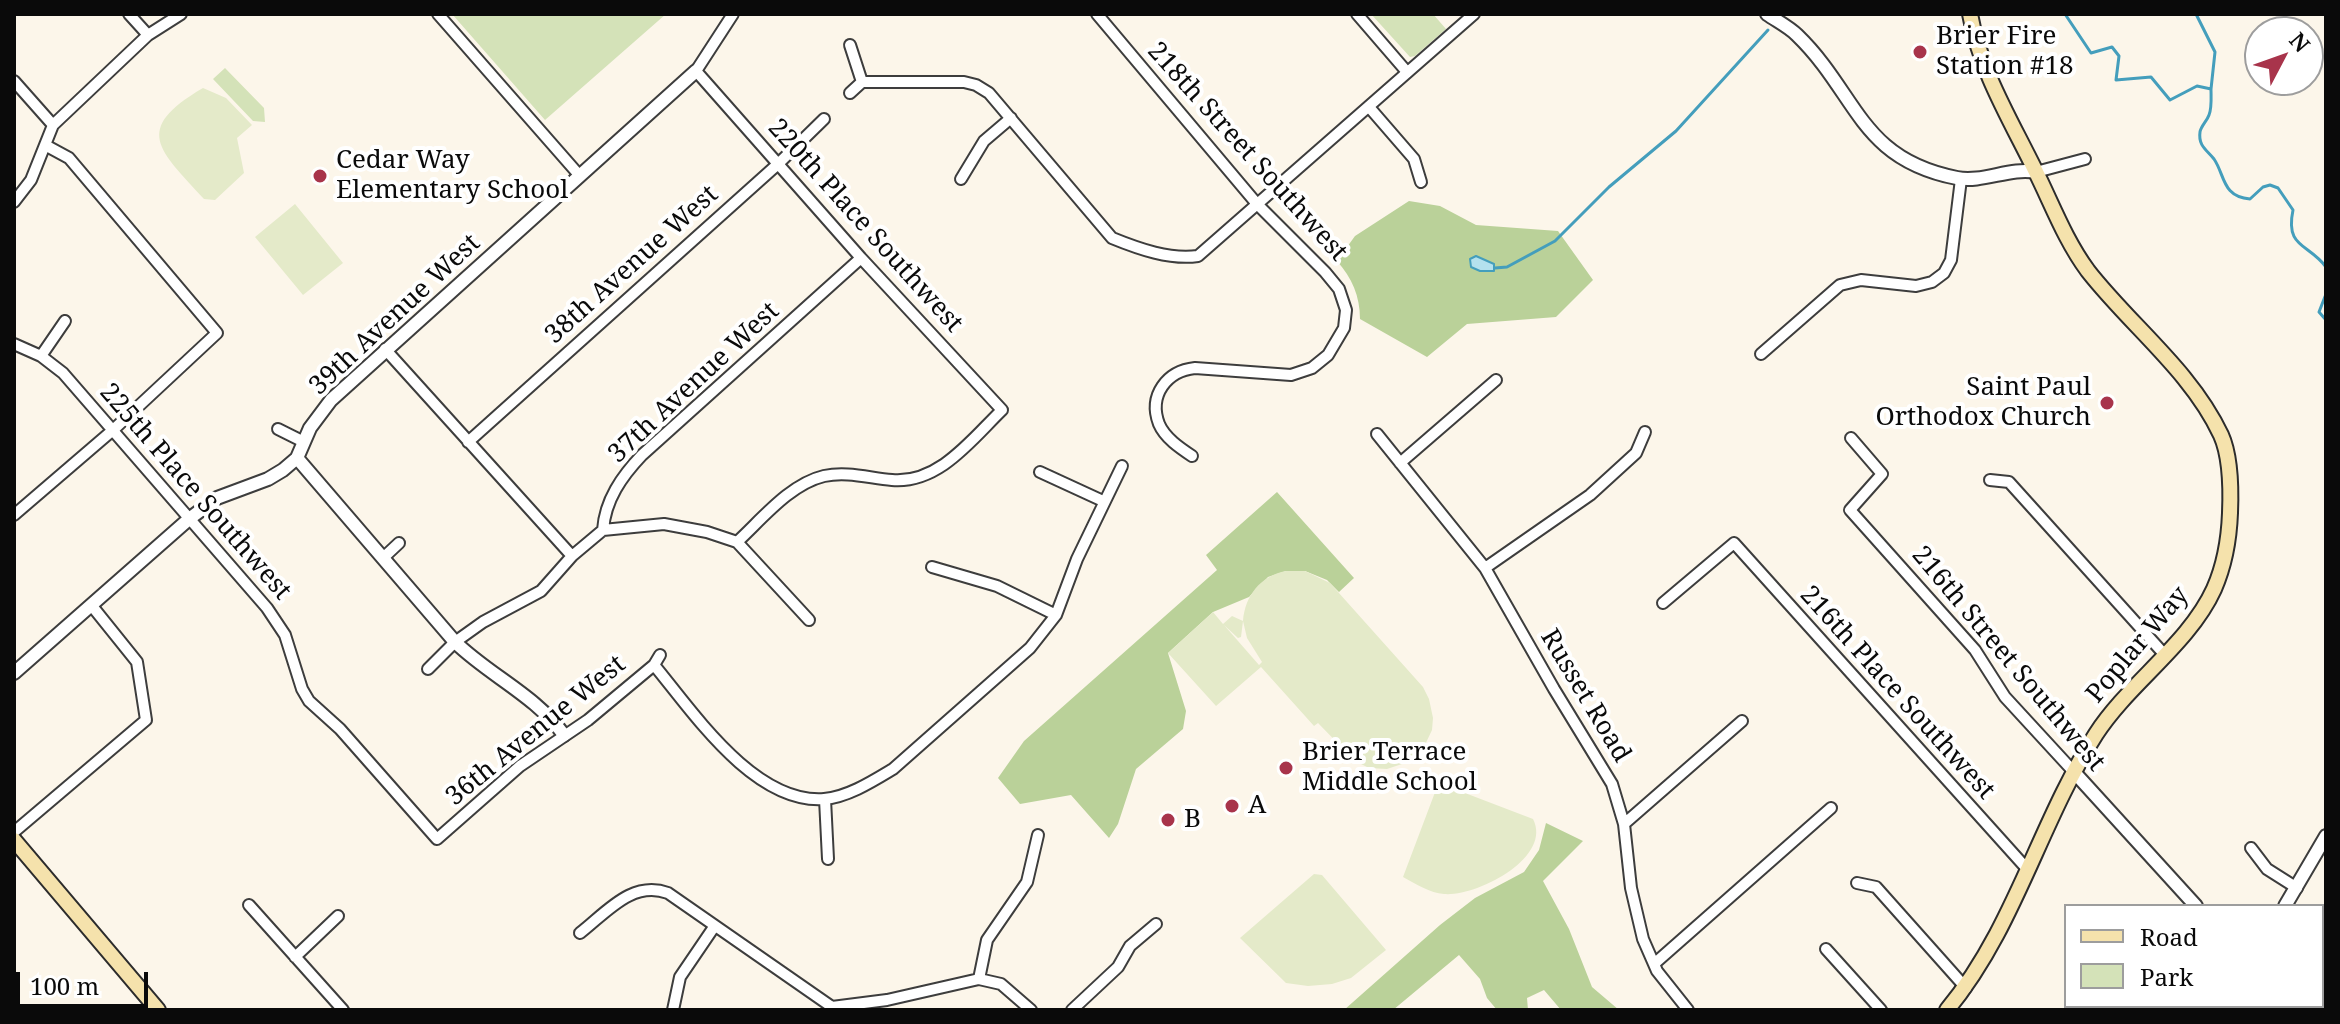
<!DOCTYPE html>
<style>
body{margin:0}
#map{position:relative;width:2340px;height:1024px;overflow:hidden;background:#fcf6ea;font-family:"Noto Serif",serif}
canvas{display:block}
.frame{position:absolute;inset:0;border:16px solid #0a0a0a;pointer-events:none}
.legend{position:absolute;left:2064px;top:904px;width:260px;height:104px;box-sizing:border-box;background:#fff;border:2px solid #9d9d9d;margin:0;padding:10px 14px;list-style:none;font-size:24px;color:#0a0a0a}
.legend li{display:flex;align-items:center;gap:16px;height:40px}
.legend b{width:40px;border:2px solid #9d9d9d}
.north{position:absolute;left:2244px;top:16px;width:80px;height:80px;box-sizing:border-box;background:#fff;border:2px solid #9d9d9d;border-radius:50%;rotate:49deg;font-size:22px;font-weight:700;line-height:32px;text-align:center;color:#0a0a0a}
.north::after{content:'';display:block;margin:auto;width:28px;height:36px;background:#a8344b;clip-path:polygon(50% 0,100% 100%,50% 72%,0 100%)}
.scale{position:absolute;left:16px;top:972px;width:132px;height:36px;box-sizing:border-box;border:4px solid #0a0a0a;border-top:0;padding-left:10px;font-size:24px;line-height:28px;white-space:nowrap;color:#0a0a0a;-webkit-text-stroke:6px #fff;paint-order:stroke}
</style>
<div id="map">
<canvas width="2340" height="1024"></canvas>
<div class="frame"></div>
<ul class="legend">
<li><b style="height:10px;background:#f5e2ac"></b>Road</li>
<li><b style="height:22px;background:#d4e2b8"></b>Park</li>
</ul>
<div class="north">N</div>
<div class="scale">100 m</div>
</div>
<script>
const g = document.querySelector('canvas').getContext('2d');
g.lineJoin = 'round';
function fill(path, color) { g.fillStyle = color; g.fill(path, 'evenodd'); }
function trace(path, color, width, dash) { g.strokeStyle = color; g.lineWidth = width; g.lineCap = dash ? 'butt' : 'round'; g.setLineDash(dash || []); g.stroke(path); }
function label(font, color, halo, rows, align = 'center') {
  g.font = font + ' "Noto Serif",serif'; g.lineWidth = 8; g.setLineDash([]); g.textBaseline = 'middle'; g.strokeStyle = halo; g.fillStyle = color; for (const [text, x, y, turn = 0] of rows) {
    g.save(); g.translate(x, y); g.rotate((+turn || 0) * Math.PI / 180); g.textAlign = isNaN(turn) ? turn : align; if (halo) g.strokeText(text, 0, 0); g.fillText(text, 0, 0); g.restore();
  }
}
const green = new Path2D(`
 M452,14H666L545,120Z
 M1371,14H1433L1446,29L1415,56L1410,57Z
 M225,68L264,108L265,122L253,121L213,79Z`);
const forest = new Path2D(`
 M1409,201L1440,206L1476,225L1558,231L1593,280L1556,317L1467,324L1427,357L1360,319C1360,296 1352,278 1337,261L1355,236Z
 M1277,492L1354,578L1339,592L1327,580L1305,571H1286L1268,577L1249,597L1213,612L1168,653L1186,711L1183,729L1136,769L1118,824L1109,838L1071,795L1020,804L998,778L1024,741L1217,570L1206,555Z
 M1546,823L1583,841L1543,881L1569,929L1592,987L1619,1010H1561L1544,990L1527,998L1528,1010H1497L1487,998L1480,979L1459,955L1393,1010H1344L1440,925L1475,898L1524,872L1539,850Z`);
const pitch = new Path2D(`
 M203,88L226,98L252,125L237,138L244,173L215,200L204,199C160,150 131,130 203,88Z
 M295,204L343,263L303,295L255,237Z
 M1286,571H1305L1330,583L1423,687L1429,699L1433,718L1432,730L1423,749L1408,762L1387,769L1369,768L1355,761L1318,723L1314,726L1261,667L1216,706L1168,653L1213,612L1223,624L1232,616L1243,621C1245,596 1260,576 1286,571ZM1243,621L1247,638L1262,662L1259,665L1224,625L1238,638L1241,637Z
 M1444,785L1533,819C1553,858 1476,897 1444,894C1430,893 1416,884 1403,877L1437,787Z
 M1314,874L1322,875L1386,950L1351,978L1332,984L1308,986L1286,983L1240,938Z`);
const water = new Path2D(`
 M1476,256L1494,264V271H1480L1471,267L1470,259Z`);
const stream = new Path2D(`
 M2065,14L2091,53L2112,47L2119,56L2116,80L2151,77L2170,100L2197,86L2211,89C2211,97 2212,108 2209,115C2207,121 2201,126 2200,132C2198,146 2207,150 2214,159C2225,175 2222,197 2250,199L2263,187L2270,185L2278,188L2293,210C2285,248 2308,243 2326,267
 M2196,14L2215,52L2211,89
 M1495,268L1507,267L1555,241L1609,187L1676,131L1768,30
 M2326,294L2319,312L2326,320`);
const minor = new Path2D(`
 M129,14L148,35
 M438,14L580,176
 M733,14L696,71L861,258L1002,410C972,439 939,484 892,480C869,478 847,471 824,476C790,484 762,519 737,542
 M1097,14L1257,204L1325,272L1339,289L1346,310L1344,328L1328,355L1312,368L1291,375L1195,368C1167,371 1148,395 1159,424C1165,438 1180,448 1192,456
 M1357,14L1407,72
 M850,45L862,82
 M14,81L53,125
 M850,93L862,82H964L976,85L989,93L1112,238C1139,249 1170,260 1198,256L1474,14
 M1369,107L1414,159L1421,182
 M2036,172L2085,159
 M961,179L984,141L1011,118
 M14,202L31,180L53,125L148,35L181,14
 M14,344L41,356L63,373L267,608L285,635L302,689L309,701L340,729L437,839L520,766L588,720L654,665L660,655
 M385,349L572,556
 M1761,354L1840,285L1861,280L1916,286L1932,282L1944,273L1951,260L1961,179
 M41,356L65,321
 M278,429L304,442
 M1377,434L1485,568L1554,689L1612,784L1624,824L1631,888L1643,939L1657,971L1688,1010
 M1851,438L1882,474L1850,510L1975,650L2005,697L2074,772
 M468,442L778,164L824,119
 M1400,463L1496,380
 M1040,472L1103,501
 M1990,480L2009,482L2164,654
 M14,515L113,430L217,333L69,158L45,145
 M603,530L664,524L707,532L737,542L809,620
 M383,558L399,543
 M932,567L997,586L1056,615
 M1485,568L1590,495L1636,453L1645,432
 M1663,603L1734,543L2028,870
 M654,665C693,712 754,804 824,799C848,797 873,781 893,769L1030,648L1056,615L1077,559L1122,466
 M428,669L455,642L483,622L541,591L572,556L603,530C605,500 622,476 642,455L861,258
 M825,799L828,859
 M1624,824L1742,721
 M14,832L146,720L137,662L92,606
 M2251,848L2267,869L2297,888
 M1857,883L1876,887L1966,988
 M249,905L343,1010
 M580,933C607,912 632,880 668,893L832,1007L887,1000L979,979L1001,984L1031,1010
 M1826,949L1881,1010
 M295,957L338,916
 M1654,964L1831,808
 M979,979L987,940L1027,882L1038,835
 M673,1010L680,977L714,927
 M1072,1010L1118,967L1130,946L1156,924`);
const tertiary = new Path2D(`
 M1767,14C1777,21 1789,27 1797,35C1858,94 1859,159 1957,178C1983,183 2010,167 2036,172
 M297,458L455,642C490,676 535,695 564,735
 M14,673L189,519L217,498L268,479L283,470L297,458L310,428L331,400L696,71
 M2074,772L2196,906
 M2285,906L2326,836
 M2234,1010L2235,1006`);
const secondary = new Path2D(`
 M14,840L158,1010
 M1947,1010C2015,928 2039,823 2096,734C2129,683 2189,644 2214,589C2225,564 2229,540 2230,513C2231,489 2231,457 2221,435C2191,371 2131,326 2088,271C2065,240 2052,204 2035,170C2010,119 1980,70 1970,14`);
const markers = [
 [1920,52,8,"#a8344b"],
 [320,176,8,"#a8344b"],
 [2107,403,8,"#a8344b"],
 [1286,768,8,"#a8344b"],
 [1232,806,8,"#a8344b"],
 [1168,820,8,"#a8344b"]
];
const poiNames = [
 ["Brier Fire",1936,37],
 ["Station #18",1936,67],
 ["Cedar Way",336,161],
 ["Elementary School",336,191],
 ["Saint Paul",2091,388,"right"],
 ["Orthodox Church",2091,418,"right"],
 ["Brier Terrace",1302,753],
 ["Middle School",1302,783],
 ["A",1248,806],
 ["B",1184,820]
];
const streetNames = [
 ["218th Street Southwest",1247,152,48],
 ["220th Place Southwest",865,226,48],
 ["38th Avenue West",632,265,-42],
 ["39th Avenue West",395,315,-43],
 ["37th Avenue West",694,383,-43],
 ["225th Place Southwest",195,492,49],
 ["Poplar Way",2138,645,-50],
 ["216th Street Southwest",2008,659,50],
 ["216th Place Southwest",1897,693,48],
 ["Russet Road",1585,696,59],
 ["36th Avenue West",536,731,-39]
];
fill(green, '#d4e2b8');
fill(forest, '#bad199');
fill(pitch, '#e4eac9');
fill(water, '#b4e1ee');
trace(water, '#449ebc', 2);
trace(stream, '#449ebc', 3);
trace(minor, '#3d3d3d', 14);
trace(tertiary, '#3d3d3d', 16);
trace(secondary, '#2c2c2c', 18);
trace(minor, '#fff', 10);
trace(tertiary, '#fff', 12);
trace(secondary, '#f5e2ac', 14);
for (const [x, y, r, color] of markers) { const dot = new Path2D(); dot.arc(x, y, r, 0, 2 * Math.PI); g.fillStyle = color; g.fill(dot); trace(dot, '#fff', 3); }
label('26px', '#0a0a0a', '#fff', poiNames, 'left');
label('26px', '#0a0a0a', '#fff', streetNames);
</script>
